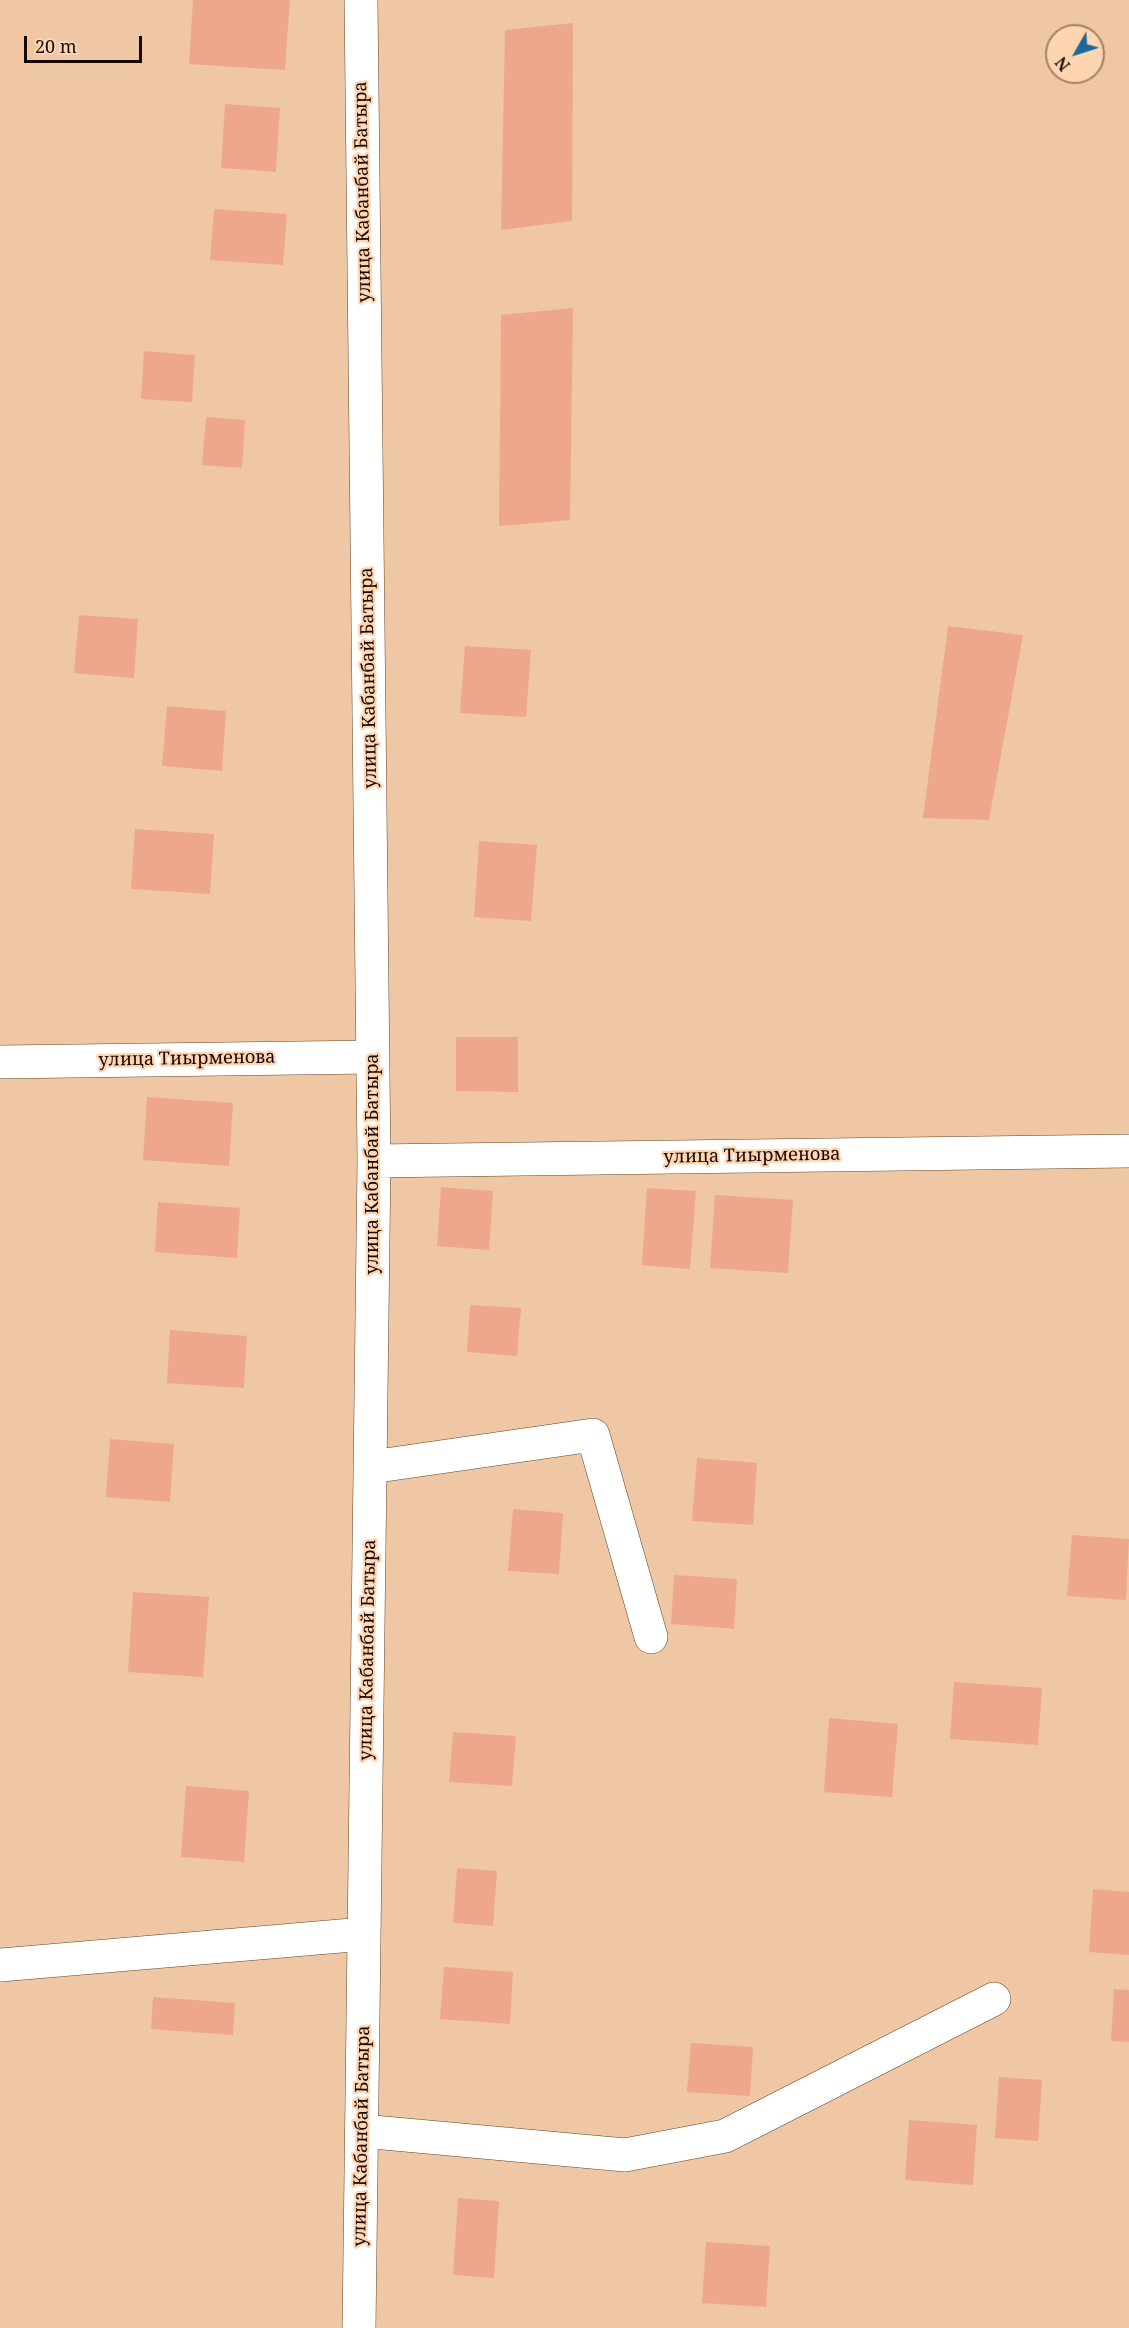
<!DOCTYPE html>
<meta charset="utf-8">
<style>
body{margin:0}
#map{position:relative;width:1129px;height:2328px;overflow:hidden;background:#f0c7a5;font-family:"Noto Serif",serif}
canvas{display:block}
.north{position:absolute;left:1045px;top:24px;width:60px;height:60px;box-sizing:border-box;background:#fed4b1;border:2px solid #a1826a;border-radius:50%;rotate:231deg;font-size:16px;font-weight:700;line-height:24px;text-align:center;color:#150800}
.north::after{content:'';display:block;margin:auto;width:21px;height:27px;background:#19699b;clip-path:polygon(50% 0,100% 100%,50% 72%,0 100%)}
.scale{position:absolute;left:24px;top:36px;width:118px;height:27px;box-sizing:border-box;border:3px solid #150800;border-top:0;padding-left:8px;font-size:18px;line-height:21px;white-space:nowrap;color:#150800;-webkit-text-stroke:4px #fed4b1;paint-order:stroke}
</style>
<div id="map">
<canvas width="1129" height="2328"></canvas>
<div class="north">N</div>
<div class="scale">20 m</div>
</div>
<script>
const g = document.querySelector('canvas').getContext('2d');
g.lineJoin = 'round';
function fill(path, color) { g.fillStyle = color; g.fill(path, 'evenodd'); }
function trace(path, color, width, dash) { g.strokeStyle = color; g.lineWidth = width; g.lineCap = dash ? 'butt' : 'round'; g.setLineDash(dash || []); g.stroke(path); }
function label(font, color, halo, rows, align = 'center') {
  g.font = font + ' "Noto Serif",serif'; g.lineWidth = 4.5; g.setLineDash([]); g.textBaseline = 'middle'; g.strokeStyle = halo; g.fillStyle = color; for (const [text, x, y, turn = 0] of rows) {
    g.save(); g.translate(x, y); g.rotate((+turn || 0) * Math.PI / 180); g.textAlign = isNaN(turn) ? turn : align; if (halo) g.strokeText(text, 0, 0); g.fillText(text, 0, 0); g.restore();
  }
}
const building = new Path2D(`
 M193,0H290L285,70L189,64Z
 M573,23L572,221L501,230L505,30Z
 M225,104L280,108L276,172L221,168Z
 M214,209L287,214L283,265L210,260Z
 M573,308L570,520L499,526L501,315Z
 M144,351L195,355L192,402L141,399Z
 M206,417L245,420L242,468L202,465Z
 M79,615L138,619L134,678L74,673Z
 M948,626L1023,635L989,820L923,818Z
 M465,646L531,650L526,717L460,713Z
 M167,706L226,711L222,771L162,766Z
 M135,829L214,834L210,894L131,889Z
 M479,841L537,845L531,921L474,917Z
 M456,1037H518V1092L456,1091Z
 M147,1097L233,1103L229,1166L143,1160Z
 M441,1187L493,1191L489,1250L437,1246Z
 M647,1188L696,1191L690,1269L642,1265Z
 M715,1195L793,1200L788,1273L710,1268Z
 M158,1202L240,1208L237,1258L155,1252Z
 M470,1305L521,1308L517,1356L467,1352Z
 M170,1330L247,1336L244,1388L167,1383Z
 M110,1439L174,1444L170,1502L106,1497Z
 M697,1458L757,1463L753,1525L692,1521Z
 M513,1509L563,1513L559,1574L508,1571Z
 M1072,1535L1129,1539L1126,1600L1067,1596Z
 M674,1575L737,1579L734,1629L671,1624Z
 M133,1592L209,1597L203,1677L128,1672Z
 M954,1682L1042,1688L1038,1745L950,1739Z
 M829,1718L898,1724L892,1797L824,1792Z
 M453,1732L516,1736L512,1786L449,1782Z
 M186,1786L249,1791L244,1862L181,1857Z
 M457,1868L497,1871L493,1926L453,1923Z
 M1093,1889L1129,1892V1955L1089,1952Z
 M444,1967L513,1972L510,2024L440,2019Z
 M1114,1989L1129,1990V2042L1111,2041Z
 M153,1997L235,2003L233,2035L151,2029Z
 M691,2043L753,2047L750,2096L687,2092Z
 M999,2077L1042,2080L1038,2141L995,2138Z
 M909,2120L977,2125L973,2185L905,2180Z
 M458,2198L499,2201L494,2278L453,2275Z
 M706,2242L770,2246L766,2307L702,2303Z`);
const minor = new Path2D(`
 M0,1062L373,1057
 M374,1161L1129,1151
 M371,1467L593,1435L651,1637
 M0,1965L364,1934
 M362,2131L625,2155L725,2136L994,1999
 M359,2328L374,1161L361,0`);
const streetNames = [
 ["улица Кабанбай Батыра",363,192,-91],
 ["улица Кабанбай Батыра",369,678,-91],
 ["улица Тиырменова",187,1059,-1],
 ["улица Тиырменова",752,1156,-1],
 ["улица Кабанбай Батыра",373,1164,-90],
 ["улица Кабанбай Батыра",368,1650,-89],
 ["улица Кабанбай Батыра",362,2136,-89]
];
fill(building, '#eea78c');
trace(minor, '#644323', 34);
trace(minor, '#fff', 33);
label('18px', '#150800', '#fed4b1', streetNames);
</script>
